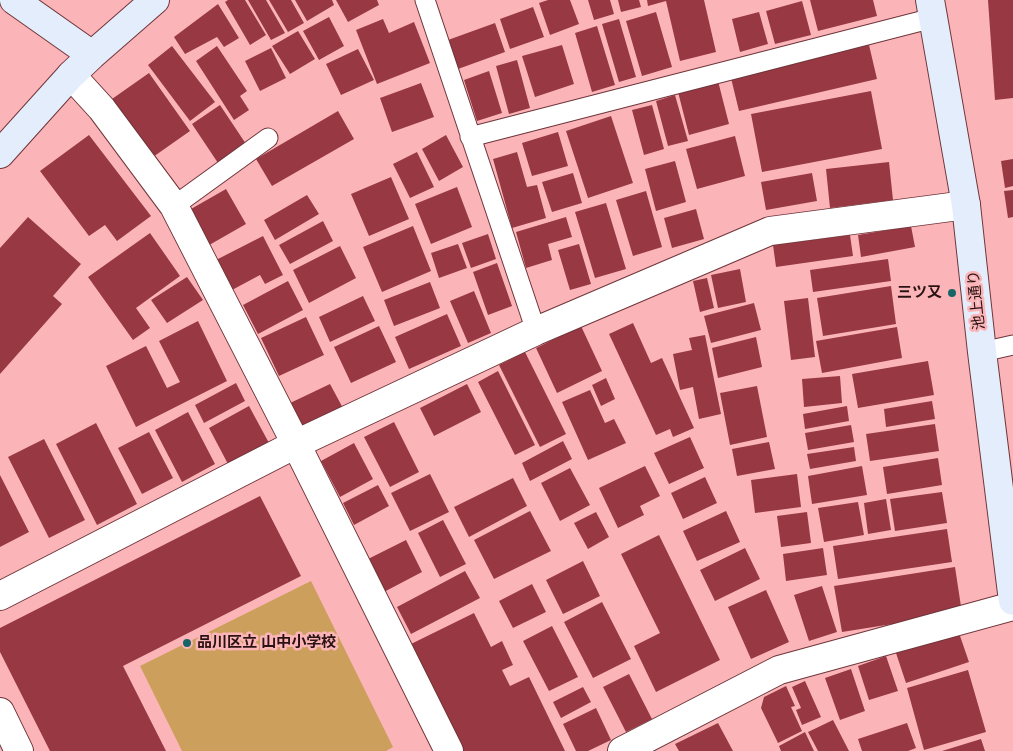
<!DOCTYPE html>
<meta charset="utf-8">
<style>
body{margin:0}
canvas{display:block;background:#fbb5b8}
</style>
<canvas width="1013" height="751"></canvas>
<script>
const g = document.querySelector('canvas').getContext('2d');
g.lineJoin = 'round';
function fill(path, color) { g.fillStyle = color; g.fill(path, 'evenodd'); }
function trace(path, color, width, dash) { g.strokeStyle = color; g.lineWidth = width; g.lineCap = dash ? 'butt' : 'round'; g.setLineDash(dash || []); g.stroke(path); }
function label(font, color, halo, rows, align = 'center') {
  g.font = font + ' Helvetica,"Noto Sans JP",sans-serif'; g.lineWidth = 5; g.setLineDash([]); g.textBaseline = 'middle'; g.strokeStyle = halo; g.fillStyle = color; for (const [text, x, y, turn = 0] of rows) {
    g.save(); g.translate(x, y); g.rotate((+turn || 0) * Math.PI / 180); g.textAlign = isNaN(turn) ? turn : align; if (halo) g.strokeText(text, 0, 0); g.fillText(text, 0, 0); g.restore();
  }
}
const green = new Path2D(`
 M311,581L393,747L386,751H182L140,666Z`);
const building = new Path2D(`
 M228,0H245L266,35L250,45L225,2Z
 M248,0H266L285,33L271,40Z
 M269,0H291L304,23L288,32Z
 M295,0H332L334,5L307,21Z
 M336,0H377L379,5L348,22Z
 M548,0H570L579,24L550,35L539,3Z
 M588,0H610L614,14L594,20Z
 M618,0H639L641,7L621,12Z
 M647,0H704L716,52L680,61L666,1L648,6Z
 M810,0H873L877,16L818,31Z
 M988,0H1013V98L995,100Z
 M802,1L811,35L775,44L766,11Z
 M218,4L239,38L224,47L217,37L185,54L174,37Z
 M533,7L544,37L510,49L500,19Z
 M656,12L672,67L642,76L626,21Z
 M759,12L768,44L740,52L732,19Z
 M329,17L344,46L319,60L303,31Z
 M383,19L389,33L414,22L430,63L377,84L356,30Z
 M619,19L636,77L619,82L602,24Z
 M495,23L505,52L458,69L448,40Z
 M597,26L615,85L592,92L575,33Z
 M298,31L315,59L290,74L272,46Z
 M562,45L574,84L535,97L522,56Z
 M869,45L877,79L739,111L731,78Z
 M172,46L215,102L190,121L148,65Z
 M217,46L247,91L240,96L249,110L234,120L196,61Z
 M271,48L286,78L260,91L245,61Z
 M358,49L374,80L341,95L326,64Z
 M517,60L530,108L509,114L496,66Z
 M489,71L502,113L477,121L464,80Z
 M149,73L190,131L153,157L112,99Z
 M718,81L729,124L689,135L678,92Z
 M421,83L434,117L392,132L380,98Z
 M871,91L882,149L762,172L751,114Z
 M675,95L688,141L668,146L656,101Z
 M220,105L246,144L218,163L192,124Z
 M652,105L664,149L644,155L632,110Z
 M338,111L354,139L272,186L256,159Z
 M611,116L633,183L588,198L566,131Z
 M558,132L568,166L532,176L522,143Z
 M89,135L151,216L117,241L105,225L89,236L40,171Z
 M446,135L463,167L439,181L422,149Z
 M735,136L745,176L697,189L686,149Z
 M417,152L434,187L410,198L393,164Z
 M517,152L527,187L537,185L546,218L512,228L493,159Z
 M1013,159V186L1005,188L1001,161Z
 M675,161L686,202L656,211L645,169Z
 M889,162L893,200L830,208L826,169Z
 M573,173L582,203L552,212L542,182Z
 M812,173L817,201L766,210L761,182Z
 M391,177L409,219L369,236L351,194Z
 M457,187L472,227L431,244L415,204Z
 M226,189L246,224L204,248L184,213Z
 M1013,190V217L1008,218L1004,191Z
 M646,191L662,247L633,256L616,200Z
 M307,195L319,214L275,240L264,220Z
 M606,203L626,269L595,278L575,212Z
 M696,209L704,239L672,248L664,218Z
 M28,217L81,264L53,296L62,304L0,374V248Z
 M566,217L572,237L548,244L552,260L526,268L516,232Z
 M323,221L333,241L290,264L279,245Z
 M413,226L431,271L382,292L363,247Z
 M911,226L915,247L861,257L858,235Z
 M150,233L180,276L136,308L150,328L133,340L88,277Z
 M488,234L496,259L471,268L462,243Z
 M850,235L853,256L776,267L773,245Z
 M263,236L283,275L265,284L260,275L232,290L216,260Z
 M458,244L467,268L439,278L431,253Z
 M579,244L591,284L570,290L558,250Z
 M340,246L356,278L309,303L293,270Z
 M888,259L891,281L813,292L810,270Z
 M497,263L512,306L488,315L473,272Z
 M740,269L746,302L718,308L711,275Z
 M187,277L203,300L167,323L151,300Z
 M707,278L714,308L700,312L693,281Z
 M288,281L303,310L258,334L243,305Z
 M430,282L440,308L394,326L384,300Z
 M891,286L896,324L823,336L817,298Z
 M474,291L491,333L468,343L450,301Z
 M363,296L375,321L330,342L319,317Z
 M808,298L815,357L791,360L784,301Z
 M754,303L761,330L711,343L704,316Z
 M447,314L461,346L409,369L395,337Z
 M306,317L324,355L279,376L261,338Z
 M198,321L227,381L136,427L106,366L146,346L167,388L180,382L159,341Z
 M633,323L651,363L662,358L694,428L673,437L670,429L656,435L609,334Z
 M379,326L396,362L351,383L334,347Z
 M581,326L602,371L557,393L536,348Z
 M897,327L902,358L822,373L816,341Z
 M705,335L721,414L699,419L693,387L680,390L673,354L692,350L689,338Z
 M756,337L762,367L718,378L712,348Z
 M525,352L566,434L540,447L499,365Z
 M928,361L934,395L858,408L852,374Z
 M498,371L535,445L515,455L478,382Z
 M840,376L842,403L804,407L802,379Z
 M606,378L615,399L601,406L592,385Z
 M236,383L245,401L204,423L195,405Z
 M330,384L344,410L298,432L286,405Z
 M467,384L481,412L434,436L420,408Z
 M757,386L767,437L730,445L720,393Z
 M590,390L605,423L614,419L626,443L588,460L562,402Z
 M932,401L935,419L886,427L884,409Z
 M249,406L269,443L228,464L209,428Z
 M847,406L849,421L805,429L803,414Z
 M188,412L215,464L182,482L155,430Z
 M394,422L419,472L390,487L364,437Z
 M96,423L137,504L97,525L56,444Z
 M935,424L939,451L870,461L866,434Z
 M851,425L854,442L808,450L805,433Z
 M149,432L173,478L142,494L118,448Z
 M690,437L704,468L669,484L654,453Z
 M44,439L85,520L49,538L8,457Z
 M563,441L572,459L530,481L522,463Z
 M769,442L775,469L737,476L732,449Z
 M354,443L373,479L340,497L321,461Z
 M854,447L856,461L810,469L807,454Z
 M938,458L942,485L887,494L883,467Z
 M645,466L660,496L640,506L644,515L618,528L599,488Z
 M862,466L867,495L812,504L808,476Z
 M570,468L590,505L560,521L541,483Z
 M430,474L449,512L410,531L391,493Z
 M797,474L801,507L755,513L751,480Z
 M0,475L29,532L0,547Z
 M705,477L717,503L683,519L671,493Z
 M513,478L527,506L469,537L454,507Z
 M378,485L389,506L354,525L343,503Z
 M942,492L947,523L895,531L890,499Z
 M260,496L301,576L123,666L166,751H50L0,652V628Z
 M886,499L891,530L868,534L864,503Z
 M858,502L864,535L824,542L818,508Z
 M530,511L551,551L494,579L474,540Z
 M726,511L740,542L697,561L683,531Z
 M596,512L609,537L588,549L574,523Z
 M807,512L811,543L781,547L777,516Z
 M443,520L466,564L440,577L418,533Z
 M947,529L952,562L838,579L833,546Z
 M659,535L720,660L656,692L634,646L660,633L621,554Z
 M406,540L422,572L382,593L366,560Z
 M745,548L760,579L715,601L700,570Z
 M823,548L827,575L786,581L783,554Z
 M583,561L600,596L563,614L546,580Z
 M955,567L962,613L842,632L834,586Z
 M465,571L480,598L411,634L397,607Z
 M532,584L546,612L513,628L499,601Z
 M822,586L837,632L809,641L794,595Z
 M766,590L789,642L751,659L728,607Z
 M602,602L631,659L593,678L564,622Z
 M474,613L491,647L502,641L513,665L502,670L510,686L529,677L565,751H464L411,644Z
 M552,626L578,677L549,691L523,641Z
 M959,633L969,662L906,683L896,653Z
 M886,656L898,691L869,700L858,666Z
 M851,669L865,711L840,720L825,678Z
 M968,670L986,732L924,750L907,688Z
 M629,674L652,719L626,732L603,687Z
 M805,681L821,717L802,725L796,710L801,708L792,687Z
 M786,686L795,706L791,707L802,731L778,743L761,708L764,697Z
 M583,687L591,702L561,718L553,702Z
 M596,708L611,740L588,751H576L563,724Z
 M833,720L849,751H818L808,732Z
 M718,723L733,751H679L675,744Z
 M907,723L916,748L908,751H862L858,739Z
 M805,732L814,751H781L779,746Z
 M981,739L985,751H942Z`);
const lane = new Path2D(`
 M425,0L536,331
 M470,137L933,18
 M174,206L268,138
 M982,352L1013,345`);
const street = new Path2D(`
 M71,75L102,109L174,206L296,444L449,751
 M0,596L296,444L536,331L770,231L966,205
 M0,712L19,751
 M622,751L779,670L1013,606`);
const secondary = new Path2D(`
 M14,0L92,55
 M930,0L966,205L982,352L1013,601
 M0,154L71,75L92,55L155,0`);
const markers = [
 [952,293,5,"#176567"],
 [187,643,5,"#176567"]
];
const poiNames = [
 ["三ツ又",942,293],
 ["品川区立 山中小学校",197,643,"left"]
];
const streetNames = [
 ["池上通り",977,300,-96]
];
fill(green, '#cca05c');
fill(building, '#983843');
trace(lane, '#6f353a', 21);
trace(street, '#6f353a', 30);
trace(secondary, '#6f353a', 30);
trace(lane, '#fff', 19);
trace(street, '#fff', 28);
trace(secondary, '#e3edfc', 28);
for (const [x, y, r, color] of markers) { const dot = new Path2D(); dot.arc(x, y, r, 0, 2 * Math.PI); g.fillStyle = color; g.fill(dot); trace(dot, '#fbb5b8', 2); }
label('bold 15px', '#2a1213', '#fbb5b8', poiNames, 'right');
label('15px', '#2a1213', '#fbb5b8', streetNames);
</script>
